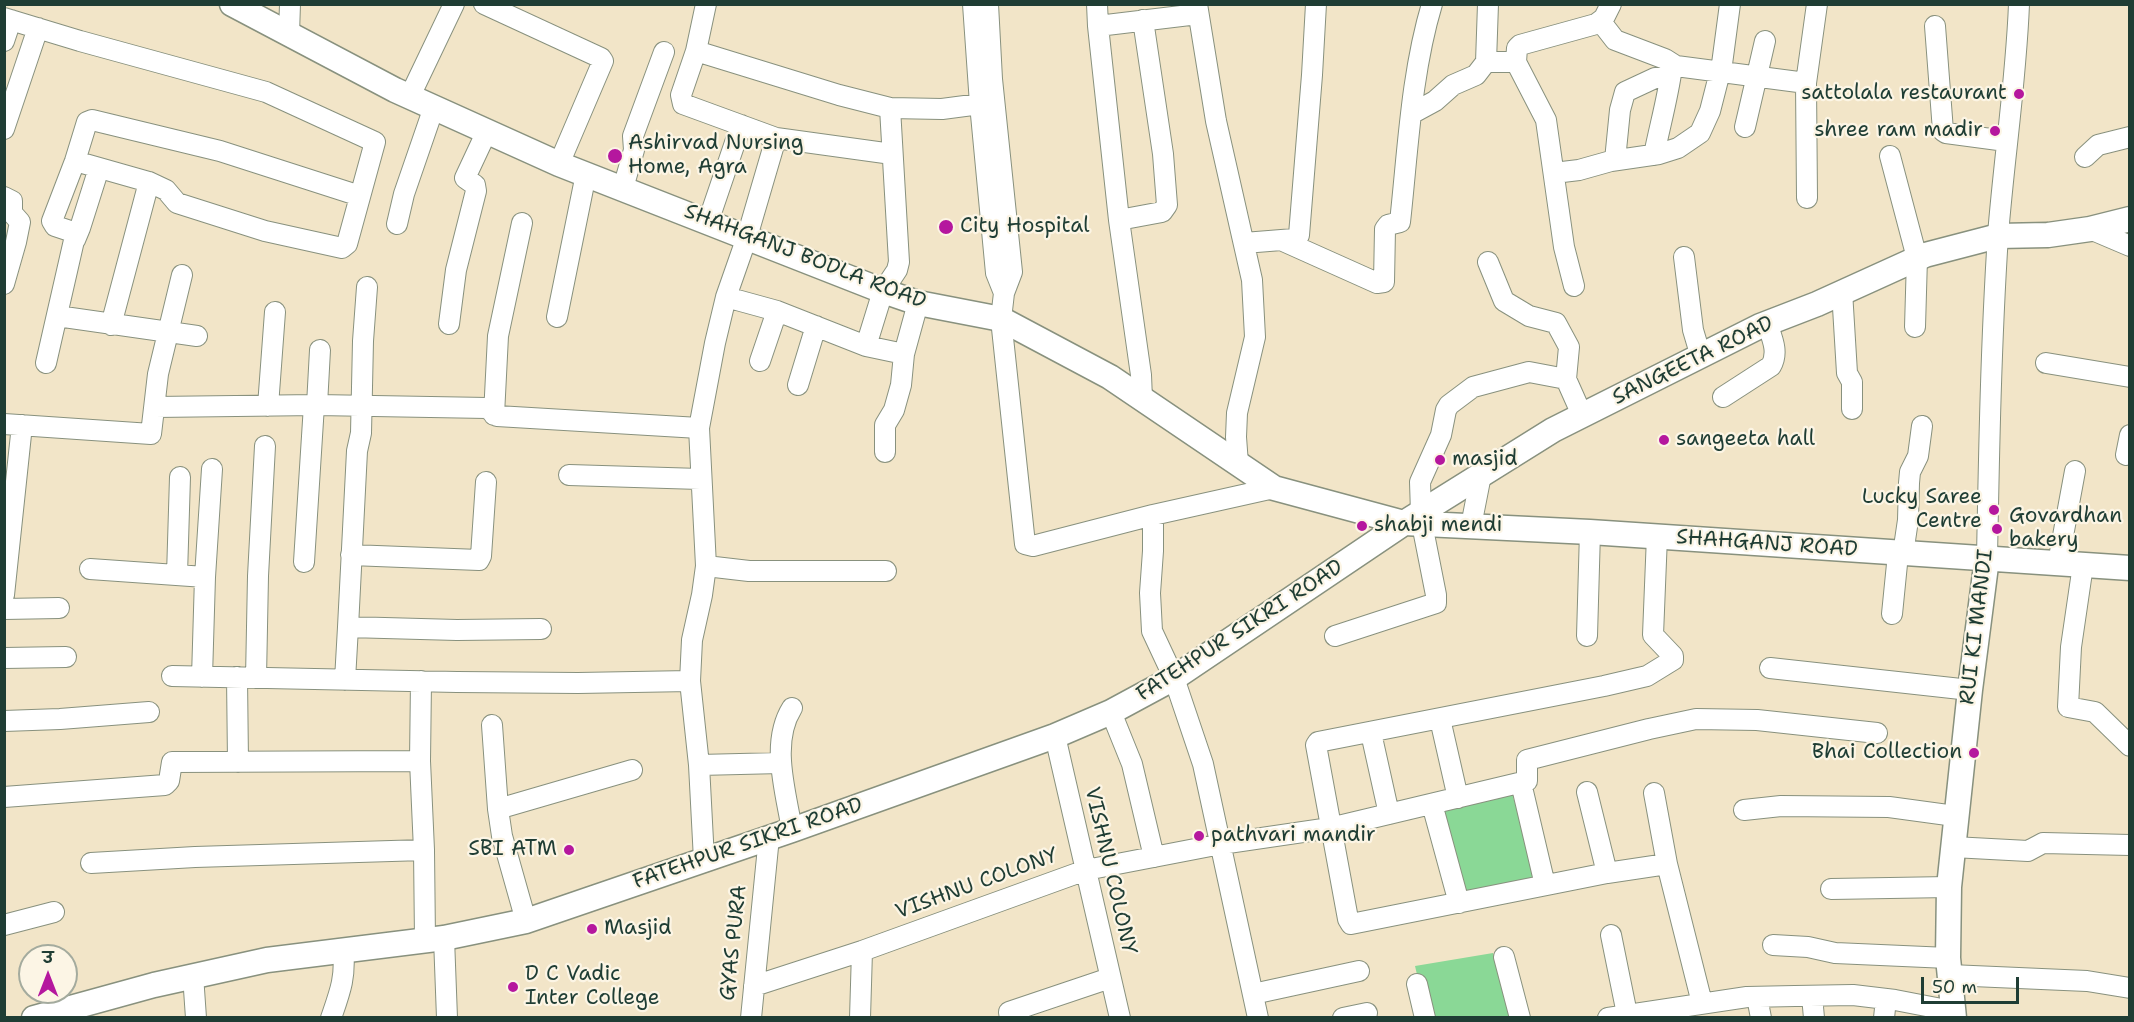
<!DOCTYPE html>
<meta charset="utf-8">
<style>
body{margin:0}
#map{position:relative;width:2134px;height:1022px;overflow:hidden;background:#f2e5c8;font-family:"Shantell Sans","Playpen Sans Deva",sans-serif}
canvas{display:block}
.frame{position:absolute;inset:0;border:6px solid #1f3d34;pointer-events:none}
.north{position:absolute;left:18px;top:944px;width:60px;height:60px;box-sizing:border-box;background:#fcf5e5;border:2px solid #a4ab9e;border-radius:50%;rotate:0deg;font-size:16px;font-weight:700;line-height:24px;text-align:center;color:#1f3d34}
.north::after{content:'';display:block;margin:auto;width:21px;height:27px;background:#b5179e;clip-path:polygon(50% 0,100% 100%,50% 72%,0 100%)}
.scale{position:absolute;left:1921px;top:977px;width:98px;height:27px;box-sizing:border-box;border:3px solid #1f3d34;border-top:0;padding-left:8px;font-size:18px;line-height:21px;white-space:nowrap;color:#1f3d34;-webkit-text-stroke:4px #fcf5e5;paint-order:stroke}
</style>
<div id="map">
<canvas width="2134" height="1022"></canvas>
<div class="frame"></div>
<div class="north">उ</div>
<div class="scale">50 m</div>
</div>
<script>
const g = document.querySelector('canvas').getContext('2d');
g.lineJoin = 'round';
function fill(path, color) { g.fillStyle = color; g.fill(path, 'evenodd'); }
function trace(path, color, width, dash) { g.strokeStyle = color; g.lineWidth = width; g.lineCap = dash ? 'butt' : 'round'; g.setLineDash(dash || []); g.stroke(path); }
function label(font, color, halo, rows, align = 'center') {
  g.font = font + ' "Shantell Sans",sans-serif'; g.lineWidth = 4.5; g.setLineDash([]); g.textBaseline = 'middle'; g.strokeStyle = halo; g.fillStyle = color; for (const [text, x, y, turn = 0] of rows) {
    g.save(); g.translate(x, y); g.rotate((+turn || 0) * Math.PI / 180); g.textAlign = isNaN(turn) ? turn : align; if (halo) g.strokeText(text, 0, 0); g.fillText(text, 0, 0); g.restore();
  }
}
const green = new Path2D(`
 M1511,790L1537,878L1450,894L1428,813Z
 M1493,953L1510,1017H1427L1415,966Z`);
const minor = new Path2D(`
 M484,4L601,58L603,61L559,164
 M706,4L696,51L681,95L683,104L776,138L892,154
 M973,4L980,104L996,273L1004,293
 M988,4L992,79L1012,272L1004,293L1001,319L1025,544L1033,546L1153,515L1274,488
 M1097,4L1098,26L1119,220L1141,375L1142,399
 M1197,4L1216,121L1252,280L1255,337L1237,413L1236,437L1238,464
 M1488,4L1486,62H1516L1546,120L1564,247L1574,286
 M4,18L80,41L266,92L375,142L347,244L342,248L265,231L177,203L166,190L149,182L75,161
 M1601,22L1615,40L1665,59L1676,66L1806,83
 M1098,26L1198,14
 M1935,26L1943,131L1946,133L2006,141
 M289,34L290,4
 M4,41L11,20
 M696,51L839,95L890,108L942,109L980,104
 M1516,62L1517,48L1520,45L1596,24L1604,18L1611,4
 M410,96L454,4
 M1411,114L1435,101L1453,85L1476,75L1486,62
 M1745,127L1765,41
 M4,129L38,28
 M1654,155C1660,125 1668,97 1672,67
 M1890,156L1917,258L1915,327
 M2085,157L2098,145L2130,137
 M1615,160L1620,110L1625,92L1655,78H1670
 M1554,173L1579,170L1611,161L1659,154L1678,148L1700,133L1710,111L1722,64L1730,4
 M623,188L634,150L633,136L664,52
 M4,197L12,201V213L20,222L16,242L4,284
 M1807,198L1806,83L1817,4
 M1119,220L1162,212L1167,205L1163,154L1143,20
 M708,222L741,125
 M397,224L404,194L434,107
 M2090,229L2130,246
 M75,240L80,228L99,168
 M1281,240L1377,283L1384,282L1385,229L1388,225L1400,222C1408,150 1411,74 1432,4
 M1244,243L1294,239L1299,235L1312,75L1316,4
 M1684,257L1693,330L1701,357
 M1488,262L1504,301L1529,316L1556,323L1569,347L1566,379
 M367,287L363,341L361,433L357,451L348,627L457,630L541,629
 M1842,291L1847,373L1852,382V409
 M726,297L777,311L866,346L904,354L918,303
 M57,316L197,336
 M557,317L586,174
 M449,324L456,270L476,191L475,185L465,178L487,131
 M111,325L149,182
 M866,346L883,291L897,270L899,262L890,108
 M760,361L777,311
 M46,363L75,236L73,232L55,226L52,221L75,161L87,122L92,120L220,151L360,196
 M2046,363L2130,377
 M798,385L816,326
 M1723,397L1771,366C1779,352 1772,338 1767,323
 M317,405L320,350
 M268,406L275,312
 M155,407L317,405L487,408L497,416L699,428
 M494,415L498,336L522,223
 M4,424L151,434L158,374L182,275
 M885,452V425L894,410L901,385L904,354
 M2126,455L2130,435
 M569,475L700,479
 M1421,513L1420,482L1441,435L1446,410L1449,405L1473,387L1529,372L1566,379L1582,415
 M1153,515V551L1150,593L1152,631L1174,678L1203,764L1258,1018
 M1471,526L1481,475
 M1657,536L1653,635L1673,656V660L1647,676L1604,686L1318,742L1316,745L1348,919L1351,924L1607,873L1667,864
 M1903,554L1908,520L1909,483L1910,472L1918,456L1922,426
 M351,555L479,560L481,556L486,482
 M1987,558C1989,450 1991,343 1998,235C2004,158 2016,82 2019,4
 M304,562L314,405
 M2058,563L2075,471
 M2083,565L2071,647L2068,707L2095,712L2130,746
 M706,566L749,571H886
 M90,569L205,577
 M177,575L180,477
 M4,595L22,425
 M4,609L59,608
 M1892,614L1898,554
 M1335,636L1436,603V595L1422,524
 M1587,636L1590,532
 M4,658L66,657
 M1770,668L1970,690
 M172,676L457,682L578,683L690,681
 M202,677L205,577L212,469
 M237,677L238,762
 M256,678L258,576L265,446
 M345,680L348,627
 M421,681L420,761L424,850L425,940
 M1111,712L1132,764L1154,857
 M1440,719L1458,798
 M4,721L60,719L149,712
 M492,725L498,809L502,836L526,921
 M1371,733L1389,814
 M1055,736L1120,1018
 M699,765L781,763
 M1521,783L1545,885
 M1587,792L1607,873
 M1654,793L1667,864L1702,1003
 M4,797L165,785L169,781L172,762L420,761
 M1432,804L1459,903
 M498,809L632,770
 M1744,810L1781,806L1889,807L1955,816
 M792,830C786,792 770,743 792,708
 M1953,847L2028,851L2043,843L2130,845
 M704,860L699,765L690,681L692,640L702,595L706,566L699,428L715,343L726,297L747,237L776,138
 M91,863L195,857L424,850
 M1831,889L1949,887
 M4,925L54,912
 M1611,935L1627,1014
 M444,938L447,1018
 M1773,945L1808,947L1835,953L1948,958
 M1504,957L1520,1018
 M193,975L196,1018
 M1950,975L2087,981L2130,988
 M1417,984L1425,1018
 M754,986L862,951L1086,870L1221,844L1330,828L1527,781V760L1649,729L1696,719L1757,720L1877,733
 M1253,994L1359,971
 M1812,996L1814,1018
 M1757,997L1761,1018
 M331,1018C340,992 346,977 343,950
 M751,1018L769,837
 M860,1018L862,951
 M1010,1018L1009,1012L1110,978
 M1343,1018L1367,1013
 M1608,1018L1747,997L1795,996L1853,995L1895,1000L1952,1011
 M1884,1018L1886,999`);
const major = new Path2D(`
 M232,4L395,90L559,164L883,291L918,303L1001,319L1110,377L1274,488L1404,523L1590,532L2130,568
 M34,1018L154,985L267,960L444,938L526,921L792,830L1055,736L1111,712L1174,678L1404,523L1553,430L1760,326L1817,304L1925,255L1998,236L2048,235L2090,229L2130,219
 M1954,1018L1948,958L1949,887L1970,690L1987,558`);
const markers = [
 [2019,94,6,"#b5179e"],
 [1995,131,6,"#b5179e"],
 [615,156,8,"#b5179e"],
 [946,227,8,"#b5179e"],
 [1664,440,6,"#b5179e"],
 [1440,460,6,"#b5179e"],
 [1994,510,6,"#b5179e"],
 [1362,526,6,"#b5179e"],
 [1997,529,6,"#b5179e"],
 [1974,753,6,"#b5179e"],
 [1199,836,6,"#b5179e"],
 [569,850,6,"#b5179e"],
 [592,929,6,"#b5179e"],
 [513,987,6,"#b5179e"]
];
const poiNames = [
 ["sattolala restaurant",2007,94,"right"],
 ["shree ram madir",1983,131,"right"],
 ["Ashirvad Nursing",628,144],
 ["Home, Agra",628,168],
 ["City Hospital",960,227],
 ["sangeeta hall",1676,440],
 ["masjid",1452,460],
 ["Lucky Saree",1982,498,"right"],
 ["Centre",1982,522,"right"],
 ["Govardhan",2009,517],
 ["bakery",2009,541],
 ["shabji mendi",1374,526],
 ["Bhai Collection",1962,753,"right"],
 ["pathvari mandir",1211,836],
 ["SBI ATM",557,850,"right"],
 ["Masjid",604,929],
 ["D C Vadic",525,975],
 ["Inter College",525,999]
];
const streetNames = [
 ["SHAHGANJ BODLA ROAD",805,257,21],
 ["SANGEETA ROAD",1693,361,-26],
 ["SHAHGANJ ROAD",1767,544,4],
 ["RUI KI MANDI",1977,627,-83],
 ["FATEHPUR SIKRI ROAD",1240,631,-33],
 ["FATEHPUR SIKRI ROAD",748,844,-19],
 ["VISHNU COLONY",1110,871,77],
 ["VISHNU COLONY",977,884,-20],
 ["GYAS PURA",734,943,-84]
];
fill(green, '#8ad896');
trace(minor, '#88917e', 22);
trace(major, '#88917e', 27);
trace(minor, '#fff', 20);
trace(major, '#fff', 24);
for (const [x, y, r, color] of markers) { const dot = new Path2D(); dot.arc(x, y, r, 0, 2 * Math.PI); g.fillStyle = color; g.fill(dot); trace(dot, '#fcf5e5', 2); }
label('21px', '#1f3d34', '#fcf5e5', poiNames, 'left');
label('21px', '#1f3d34', '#fcf5e5', streetNames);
</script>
